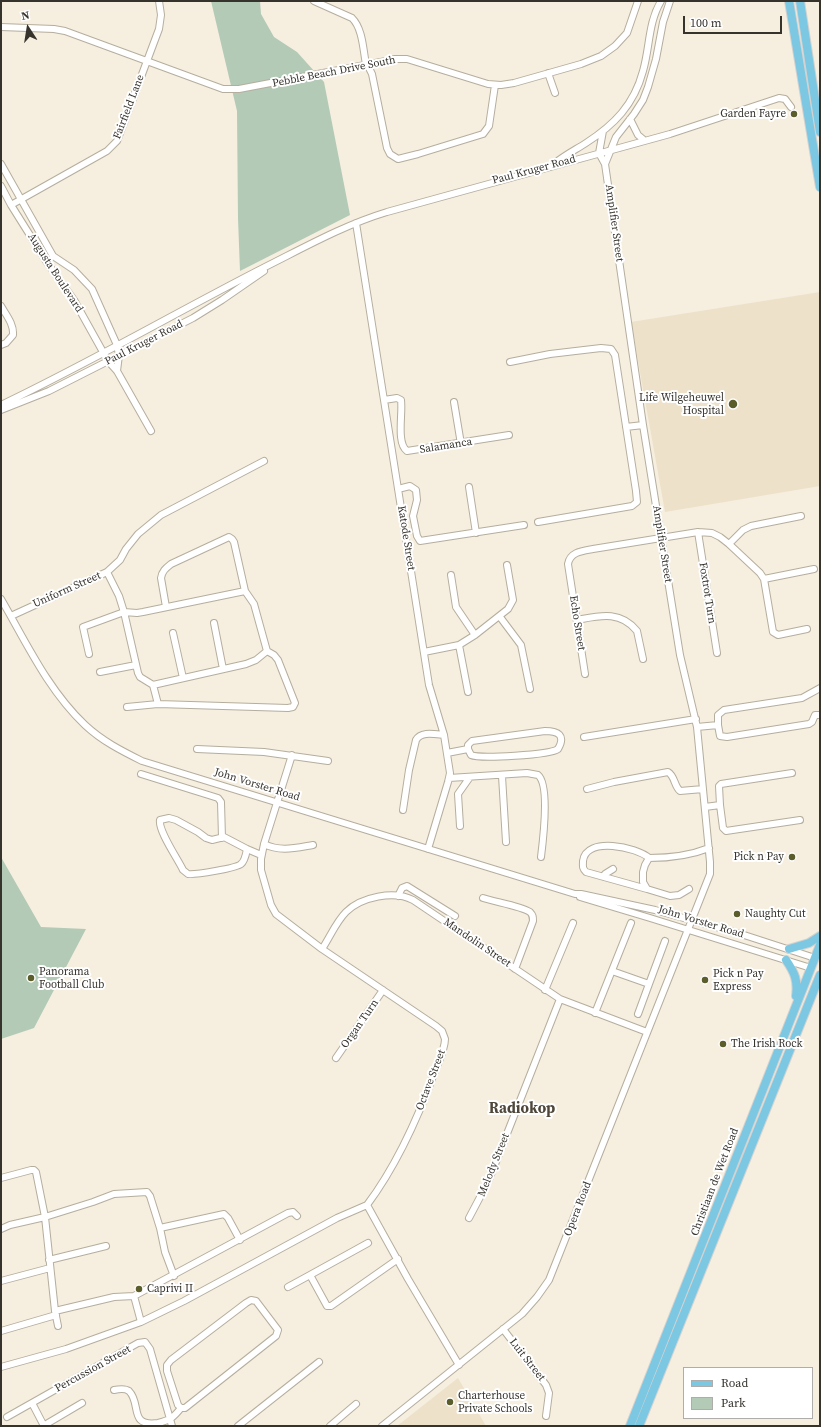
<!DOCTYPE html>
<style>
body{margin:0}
#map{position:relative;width:821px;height:1427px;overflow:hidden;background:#f6eede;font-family:"Source Serif 4",serif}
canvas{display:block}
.frame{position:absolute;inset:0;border:2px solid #36332d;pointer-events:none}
.legend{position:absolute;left:683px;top:1367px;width:130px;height:52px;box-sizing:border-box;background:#fff;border:1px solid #afadab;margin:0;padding:5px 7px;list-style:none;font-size:12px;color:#36332d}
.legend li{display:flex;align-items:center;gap:8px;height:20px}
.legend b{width:20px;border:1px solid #afadab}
.north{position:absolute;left:8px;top:8px;width:40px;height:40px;-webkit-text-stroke:3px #fff;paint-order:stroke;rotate:348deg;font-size:11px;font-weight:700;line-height:16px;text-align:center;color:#36332d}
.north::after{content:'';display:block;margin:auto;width:14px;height:18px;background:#36332d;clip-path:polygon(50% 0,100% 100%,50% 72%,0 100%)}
.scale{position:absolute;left:683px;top:16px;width:99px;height:18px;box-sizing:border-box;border:2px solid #36332d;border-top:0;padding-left:5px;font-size:12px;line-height:14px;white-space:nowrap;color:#36332d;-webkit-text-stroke:3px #fff;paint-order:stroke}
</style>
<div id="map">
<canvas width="821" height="1427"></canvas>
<div class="frame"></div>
<ul class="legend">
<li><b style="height:5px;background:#7cc7e2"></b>Road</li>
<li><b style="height:11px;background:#b2cab6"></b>Park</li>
</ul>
<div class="north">N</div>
<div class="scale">100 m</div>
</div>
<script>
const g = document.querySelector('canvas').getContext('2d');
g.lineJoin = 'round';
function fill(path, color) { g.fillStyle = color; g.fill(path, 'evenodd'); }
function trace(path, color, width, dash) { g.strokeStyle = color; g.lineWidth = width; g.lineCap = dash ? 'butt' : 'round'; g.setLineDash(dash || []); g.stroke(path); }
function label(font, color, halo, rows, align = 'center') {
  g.font = font + ' "Source Serif 4",serif'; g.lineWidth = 4; g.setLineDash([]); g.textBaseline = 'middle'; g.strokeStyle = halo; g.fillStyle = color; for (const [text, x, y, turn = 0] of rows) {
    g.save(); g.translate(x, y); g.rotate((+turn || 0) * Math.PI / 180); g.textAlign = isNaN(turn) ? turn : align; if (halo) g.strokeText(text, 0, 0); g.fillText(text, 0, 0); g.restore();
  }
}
const built = new Path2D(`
 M820,292V486L665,512L631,322Z
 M458,1378L486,1426H397Z`);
const green = new Path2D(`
 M211,1H260L261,14L274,37L297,52L324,82L350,215L240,271L238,218L237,111Z
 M1,857L41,927L86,929L34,1028L1,1039Z`);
const minor = new Path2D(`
 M314,1L352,18C363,29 363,50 366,64
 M1,27L54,29L65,31L223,89H239L386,61L395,59H407L488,84L501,85L514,83L581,64L601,56L615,46L627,33L638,1
 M366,64L369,68L372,74L387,148L390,154L398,159L418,154L483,134L489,126L495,85
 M548,73L555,93
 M630,119L638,135L644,140
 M555,163C565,155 575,150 586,143C614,125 634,105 643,71C650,47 648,23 661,1
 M1,164L53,256L74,270L92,289L117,345L119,355L117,371
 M605,164L616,137L634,114L643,100L648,87L656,59L663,22L670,1
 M1,186L11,205L48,264L74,300L108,361L117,371L151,431
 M11,205L107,151L117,141L159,29L161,15L159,1
 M356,223L429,685L444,735L450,773L448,782L428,849
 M1,306C6,315 14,324 13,335L6,343L1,345
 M510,362L550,354L601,348L611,349L615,355L636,491L637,502L632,506L538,522
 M384,400L397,398L401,400C403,413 396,443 407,451L509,435
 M454,402L461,444
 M1,405C91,362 177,312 265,267C305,247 344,225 387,212L670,134L779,98L785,99L791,107
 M1,410L49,391L193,318L222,300L264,271
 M626,427L643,425
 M469,487L476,533
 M398,489L410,486L416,490L417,500L413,516L417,536L420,541L524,525
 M698,532L717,653
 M729,544L743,530L751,526L801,516
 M107,572L119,596L124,612L138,673L140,677L153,685L158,704
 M451,575L456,607L475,635
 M764,579L814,569
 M1,599C26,642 48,690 85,725C102,741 122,751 142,761L575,894H581L655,910L741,934L815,958
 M166,607L161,578C162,571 166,568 171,564L229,537L232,539L234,542L245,591
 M11,616L107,572L120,560L126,549L138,534L161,515L264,461
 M500,617L521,645L530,689
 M577,620C599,616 620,610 637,631L643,659
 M214,623L223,669
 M173,633L183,678
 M459,645L468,692
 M424,652L459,645L475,635L508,609L513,600L507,565
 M89,654L83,627L124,612L137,613L143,612L245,591L254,604L267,651L274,655L278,660L295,703L293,707L288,708L158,704L127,707
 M100,672L136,665
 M585,674L568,564C570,552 582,551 593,549L698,532L712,533L720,537L729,544L760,573L764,579L773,632L778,635L807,629
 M153,685L246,664L256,660L267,651
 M718,725L720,736L727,737L809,724L812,722L815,715H820
 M697,727L718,725V715L724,710L802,698L820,688
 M584,737L696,719
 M197,749L264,752L328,761
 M447,753L468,749V745L472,741L545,731C558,731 566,735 558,749C550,755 480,759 471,755L468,749
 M292,755L264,844L261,859V870L271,905L276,914L322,949L436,1026L442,1031L445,1039C445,1049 439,1061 435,1071C418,1118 397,1165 367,1205L408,1279L459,1365
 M141,774L218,798L221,802L222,838
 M502,776L506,842
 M449,778L527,773L538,775C550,785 543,841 541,857
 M587,789L614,782L668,772C675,776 674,786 680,791L703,789
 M720,805L723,828L726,831L800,820
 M705,807L720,805L719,786L721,784L792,773
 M403,810L409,770L416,740C421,731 434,734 444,735
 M460,826L458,794L470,777
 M264,844C280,852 295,848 313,845
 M247,849C246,854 245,861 241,864C237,868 195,875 188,874L183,870C178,859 158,831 160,820L169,818L176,820L198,832L206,838L212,840L224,837L247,849L261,855
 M649,858L645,865L643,872V882L647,889L670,896L679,895L689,889
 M604,877L605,874L613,869
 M647,889L586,872C582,868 583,866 583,861C586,836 637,847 649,858C670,858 689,856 709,848
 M398,896L402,888L407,886L455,916
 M580,897L650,918L811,968
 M483,898C495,902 521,906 530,912C533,915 533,917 533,921L515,969
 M322,949C330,937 336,922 346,912C361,897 394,890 413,900L560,999L647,1032
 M612,971L649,984L665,941
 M545,990L573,923
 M595,1013L631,923
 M638,1014L649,984
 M336,1058L383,990
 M1,1178L31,1170H34L36,1172L45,1217L55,1311L58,1326
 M469,1218L488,1182L560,999
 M160,1228L224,1214L228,1218L240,1240
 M1,1229L10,1225L45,1217L93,1202L114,1194L147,1192L150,1196L160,1228L165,1252L174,1276
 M368,1243L310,1275L327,1306H331L398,1259
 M49,1260L106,1246
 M1,1281L50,1268
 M288,1287L310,1275
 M134,1296L141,1322
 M55,1311L114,1297L134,1296L288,1213L293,1212L297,1216
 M503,1329L546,1385L549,1393L546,1416
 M1,1331L56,1315
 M1,1367L66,1349L141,1322L184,1301L337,1218L367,1205
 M114,1390C119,1389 125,1388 129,1391C142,1404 128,1427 158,1423C170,1420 173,1418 181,1408H185L276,1336L278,1330L256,1301L251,1300L246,1303L171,1360L167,1365V1371L178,1405L181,1408
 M32,1403L44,1426
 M7,1417L138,1343L145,1342L150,1349L172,1426
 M43,1426L82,1403
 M238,1426L319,1362
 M330,1426L356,1404
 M382,1426L522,1314L537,1297L549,1280L710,874V862L697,727L680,655L643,425L605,164L599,153L603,131`);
const major = new Path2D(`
 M789,1L820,187
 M800,1L820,132
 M789,949L809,943L820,936
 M786,960C795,973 798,981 796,996
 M630,1426L820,945
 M639,1426L820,975`);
const markers = [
 [794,114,4,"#5b5d2a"],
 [733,404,5,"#5b5d2a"],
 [792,857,4,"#5b5d2a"],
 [737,914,4,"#5b5d2a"],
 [31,978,4,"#5b5d2a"],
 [705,980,4,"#5b5d2a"],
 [723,1044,4,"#5b5d2a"],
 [139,1289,4,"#5b5d2a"],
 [450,1402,4,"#5b5d2a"]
];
const streetNames = [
 ["Pebble Beach Drive South",334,72,-11],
 ["Fairfield Lane",129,107,-69],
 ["Paul Kruger Road",534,170,-15],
 ["Amplifier Street",614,223,82],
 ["Augusta Boulevard",55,273,57],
 ["Paul Kruger Road",144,343,-27],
 ["Salamanca",446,446,-9],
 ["Katode Street",406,538,81],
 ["Amplifier Street",662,544,81],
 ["Uniform Street",67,590,-24],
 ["Foxtrot Turn",707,593,81],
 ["Echo Street",577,623,81],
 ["John Vorster Road",257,785,17],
 ["John Vorster Road",701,922,17],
 ["Mandolin Street",477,943,34],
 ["Organ Turn",360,1024,-55],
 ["Octave Street",431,1080,-69],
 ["Melody Street",494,1165,-68],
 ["Christiaan de Wet Road",715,1182,-69],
 ["Opera Road",578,1209,-69],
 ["Luit Street",527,1360,52],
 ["Percussion Street",93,1369,-29]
];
const poiNames = [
 ["Garden Fayre",786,114,"right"],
 ["Life Wilgeheuwel",724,398,"right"],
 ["Hospital",724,411,"right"],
 ["Pick n Pay",784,857,"right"],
 ["Naughty Cut",745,914],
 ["Panorama",39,972],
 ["Football Club",39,985],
 ["Pick n Pay",713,974],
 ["Express",713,987],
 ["The Irish Rock",731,1044],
 ["Caprivi II",147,1289],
 ["Charterhouse",458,1396],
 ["Private Schools",458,1409]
];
const districtNames = [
 ["Radiokop",522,1109]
];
fill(built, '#ede1ca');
fill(green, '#b2cab6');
trace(minor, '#b5ae9f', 8);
trace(major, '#d3d2d1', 10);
trace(minor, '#fff', 6);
trace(major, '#7cc7e2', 8);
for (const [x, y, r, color] of markers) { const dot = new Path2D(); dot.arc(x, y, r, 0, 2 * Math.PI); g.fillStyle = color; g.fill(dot); trace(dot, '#fff', 1.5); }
label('11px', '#36332d', '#fff', streetNames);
label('11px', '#36332d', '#fff', poiNames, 'left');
label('bold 15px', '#4d4639', '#fff', districtNames);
</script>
